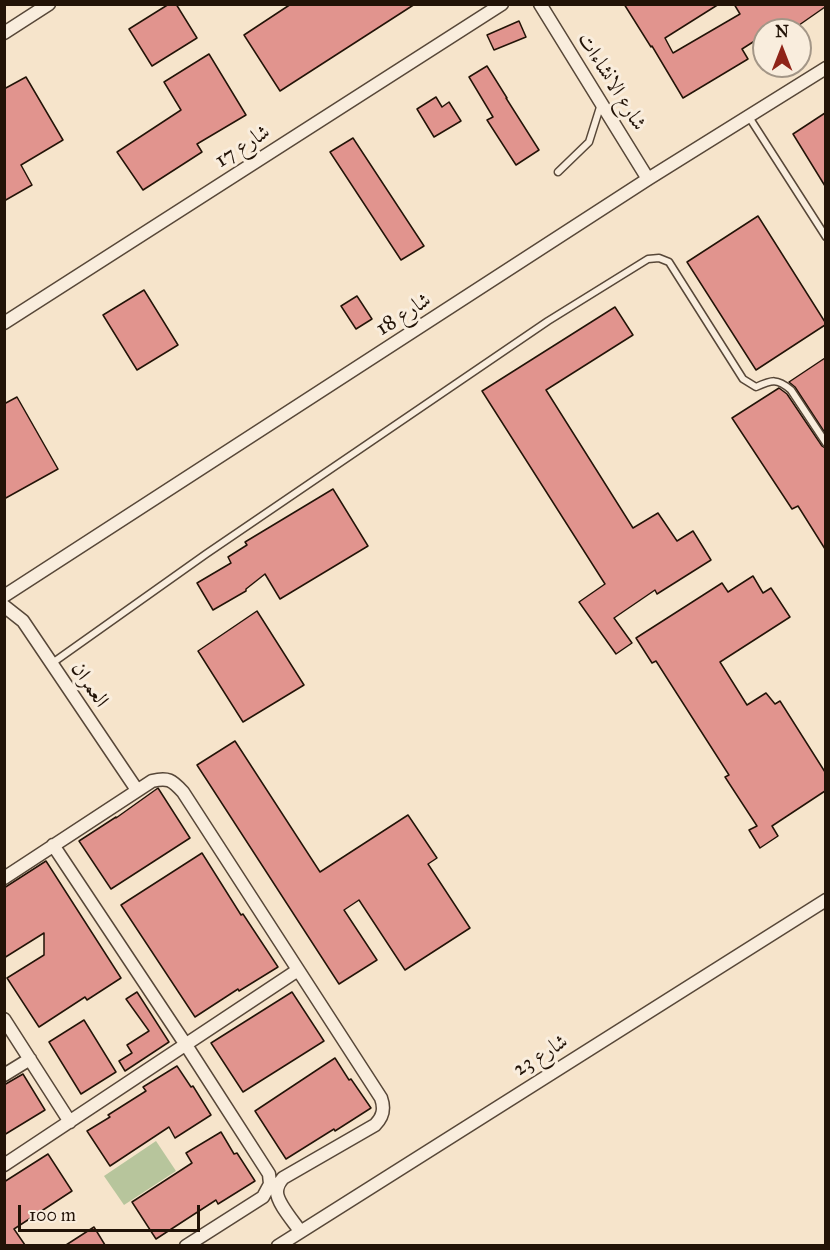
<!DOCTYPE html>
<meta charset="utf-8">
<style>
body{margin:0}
#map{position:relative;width:830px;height:1250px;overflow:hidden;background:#f6e4cb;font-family:"IM FELL Great Primer",serif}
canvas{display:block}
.frame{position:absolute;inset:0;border:6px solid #221307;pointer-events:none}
.north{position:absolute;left:752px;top:18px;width:60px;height:60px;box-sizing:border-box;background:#f9eddd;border:2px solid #a39687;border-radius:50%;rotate:0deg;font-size:16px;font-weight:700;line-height:24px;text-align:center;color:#221307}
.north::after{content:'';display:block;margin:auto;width:21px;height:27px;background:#8f2418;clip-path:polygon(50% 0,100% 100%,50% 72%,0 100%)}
.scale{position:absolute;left:18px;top:1205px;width:182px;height:27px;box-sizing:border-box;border:3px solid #221307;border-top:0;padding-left:8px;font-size:18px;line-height:21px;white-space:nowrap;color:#221307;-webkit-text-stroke:4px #f9eddd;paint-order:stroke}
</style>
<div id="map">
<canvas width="830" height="1250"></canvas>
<div class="frame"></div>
<div class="north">N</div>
<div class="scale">100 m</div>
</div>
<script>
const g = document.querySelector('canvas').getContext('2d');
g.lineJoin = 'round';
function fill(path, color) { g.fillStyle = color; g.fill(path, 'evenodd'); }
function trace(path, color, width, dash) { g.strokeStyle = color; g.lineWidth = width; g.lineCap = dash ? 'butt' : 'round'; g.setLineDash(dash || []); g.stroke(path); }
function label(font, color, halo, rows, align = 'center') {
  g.font = font + ' "IM FELL Great Primer",Amiri,serif'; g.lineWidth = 6; g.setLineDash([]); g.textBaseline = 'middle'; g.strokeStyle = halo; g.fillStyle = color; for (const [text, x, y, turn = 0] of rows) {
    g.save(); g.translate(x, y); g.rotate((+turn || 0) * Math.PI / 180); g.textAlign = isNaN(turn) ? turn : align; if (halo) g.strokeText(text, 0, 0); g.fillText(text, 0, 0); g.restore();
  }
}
const green = new Path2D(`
 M156,1141L176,1171L124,1205L104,1176Z`);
const building = new Path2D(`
 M169,4H176L197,38L152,66L129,29Z
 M291,4H415L280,91L244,35Z
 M624,4H719L665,38L673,53L740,14L734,4H825V7L792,30L785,21L771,30H764V35L742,49L748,59L683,98L652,46L651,47Z
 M519,21L526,37L494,50L487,35Z
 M209,54L246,115L197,144L202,152L143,190L117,152L181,110L164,82Z
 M487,66L507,98H506L539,150L516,165L487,120L493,117L469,77Z
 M26,77L63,140L21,165L32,185L4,201V89Z
 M436,97L442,107L449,102L461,121L434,137L417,109Z
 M825,113V186L793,134Z
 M353,138L424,246L401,260L330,152Z
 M758,216L825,322V325L756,370L687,262Z
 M144,290L178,345L137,370L103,315Z
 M357,296L372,319L356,329L341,306Z
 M615,307L633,335L546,390L633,528L658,513L677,541L693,531L711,560L657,594L655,590L614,618L632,643L616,654L579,602L605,584L482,391Z
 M825,358V433L795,387L789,382Z
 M779,388L787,394L822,446L825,448V549L798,506L792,509L732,418Z
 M17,397L58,469L4,499V404Z
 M333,489L368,546L280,599L265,574L246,589V591L213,610L197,583L231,563L228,557L247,545L245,542Z
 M753,576L763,593L771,588L790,617L720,662L747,705L766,693L775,704L780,701L825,772V791L772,826L778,836L760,848L749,830L757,826L725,777L729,775L656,661L652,663L636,638L722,583L728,592Z
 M257,611L304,685L243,722L198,651Z
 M235,741L320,872L408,815L437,858L428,864L470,928L405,970L359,900L344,910L377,960L339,984L197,765Z
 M158,788L190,838L111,889L79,841L116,817V818Z
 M202,853L241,915L243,914L278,967L239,991L238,989L195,1017L121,905Z
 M46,861L121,978L87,1000L85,997L39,1027L7,978L44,955V933L4,958V888Z
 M137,992L169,1042L125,1071L119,1061L132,1053L127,1045L149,1031L126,999Z
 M292,992L324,1041L243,1092L211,1043Z
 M84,1020L116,1072L81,1094L49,1042Z
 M335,1058L349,1080L351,1079L371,1108L335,1131L334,1129L286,1159L255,1111Z
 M177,1066L191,1087L193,1086L211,1115L175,1138L169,1127L110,1166L87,1131L110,1117L108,1115L146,1091L143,1087Z
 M23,1074L45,1110L4,1135V1085Z
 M221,1132L234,1154L237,1153L255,1181L218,1204L216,1200L156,1239L132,1202L192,1163L186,1153Z
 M48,1154L72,1191L14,1229L25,1245H4V1182Z
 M94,1227L105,1245H66Z`);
const lane = new Path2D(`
 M749,117L826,237
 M558,172L589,142L601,104
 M51,664L206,554L548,321L648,259L659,258L669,262L743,379L756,387C772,380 777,378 791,390L826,443`);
const street = new Path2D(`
 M540,4L648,179
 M4,33L49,4
 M4,323L502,4
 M4,596L648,179L826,68
 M4,606L23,621L137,790
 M53,845L186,1045L269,1174L270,1184L263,1197L186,1246
 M4,878L152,781C168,777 172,780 183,792L381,1098C385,1109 383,1117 375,1125L283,1178C279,1183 277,1186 277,1192C277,1203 294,1222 300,1231
 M4,1019L70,1122
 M4,1075L30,1059
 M4,1165L298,970
 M278,1246L826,900`);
const streetNames = [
 ["شارع الانشاءات",611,82,58],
 ["شارع 17",243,147,-33],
 ["شارع 18",404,315,-33],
 ["العمران",89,685,56],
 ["شارع 23",541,1056,-32]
];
fill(green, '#b7c59c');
fill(building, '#e1948e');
trace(building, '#221307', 1.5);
trace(lane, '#574738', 9);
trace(street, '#574738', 15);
trace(lane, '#f9eddd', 6);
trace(street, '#f9eddd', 12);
label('21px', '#221307', '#f9eddd', streetNames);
</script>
